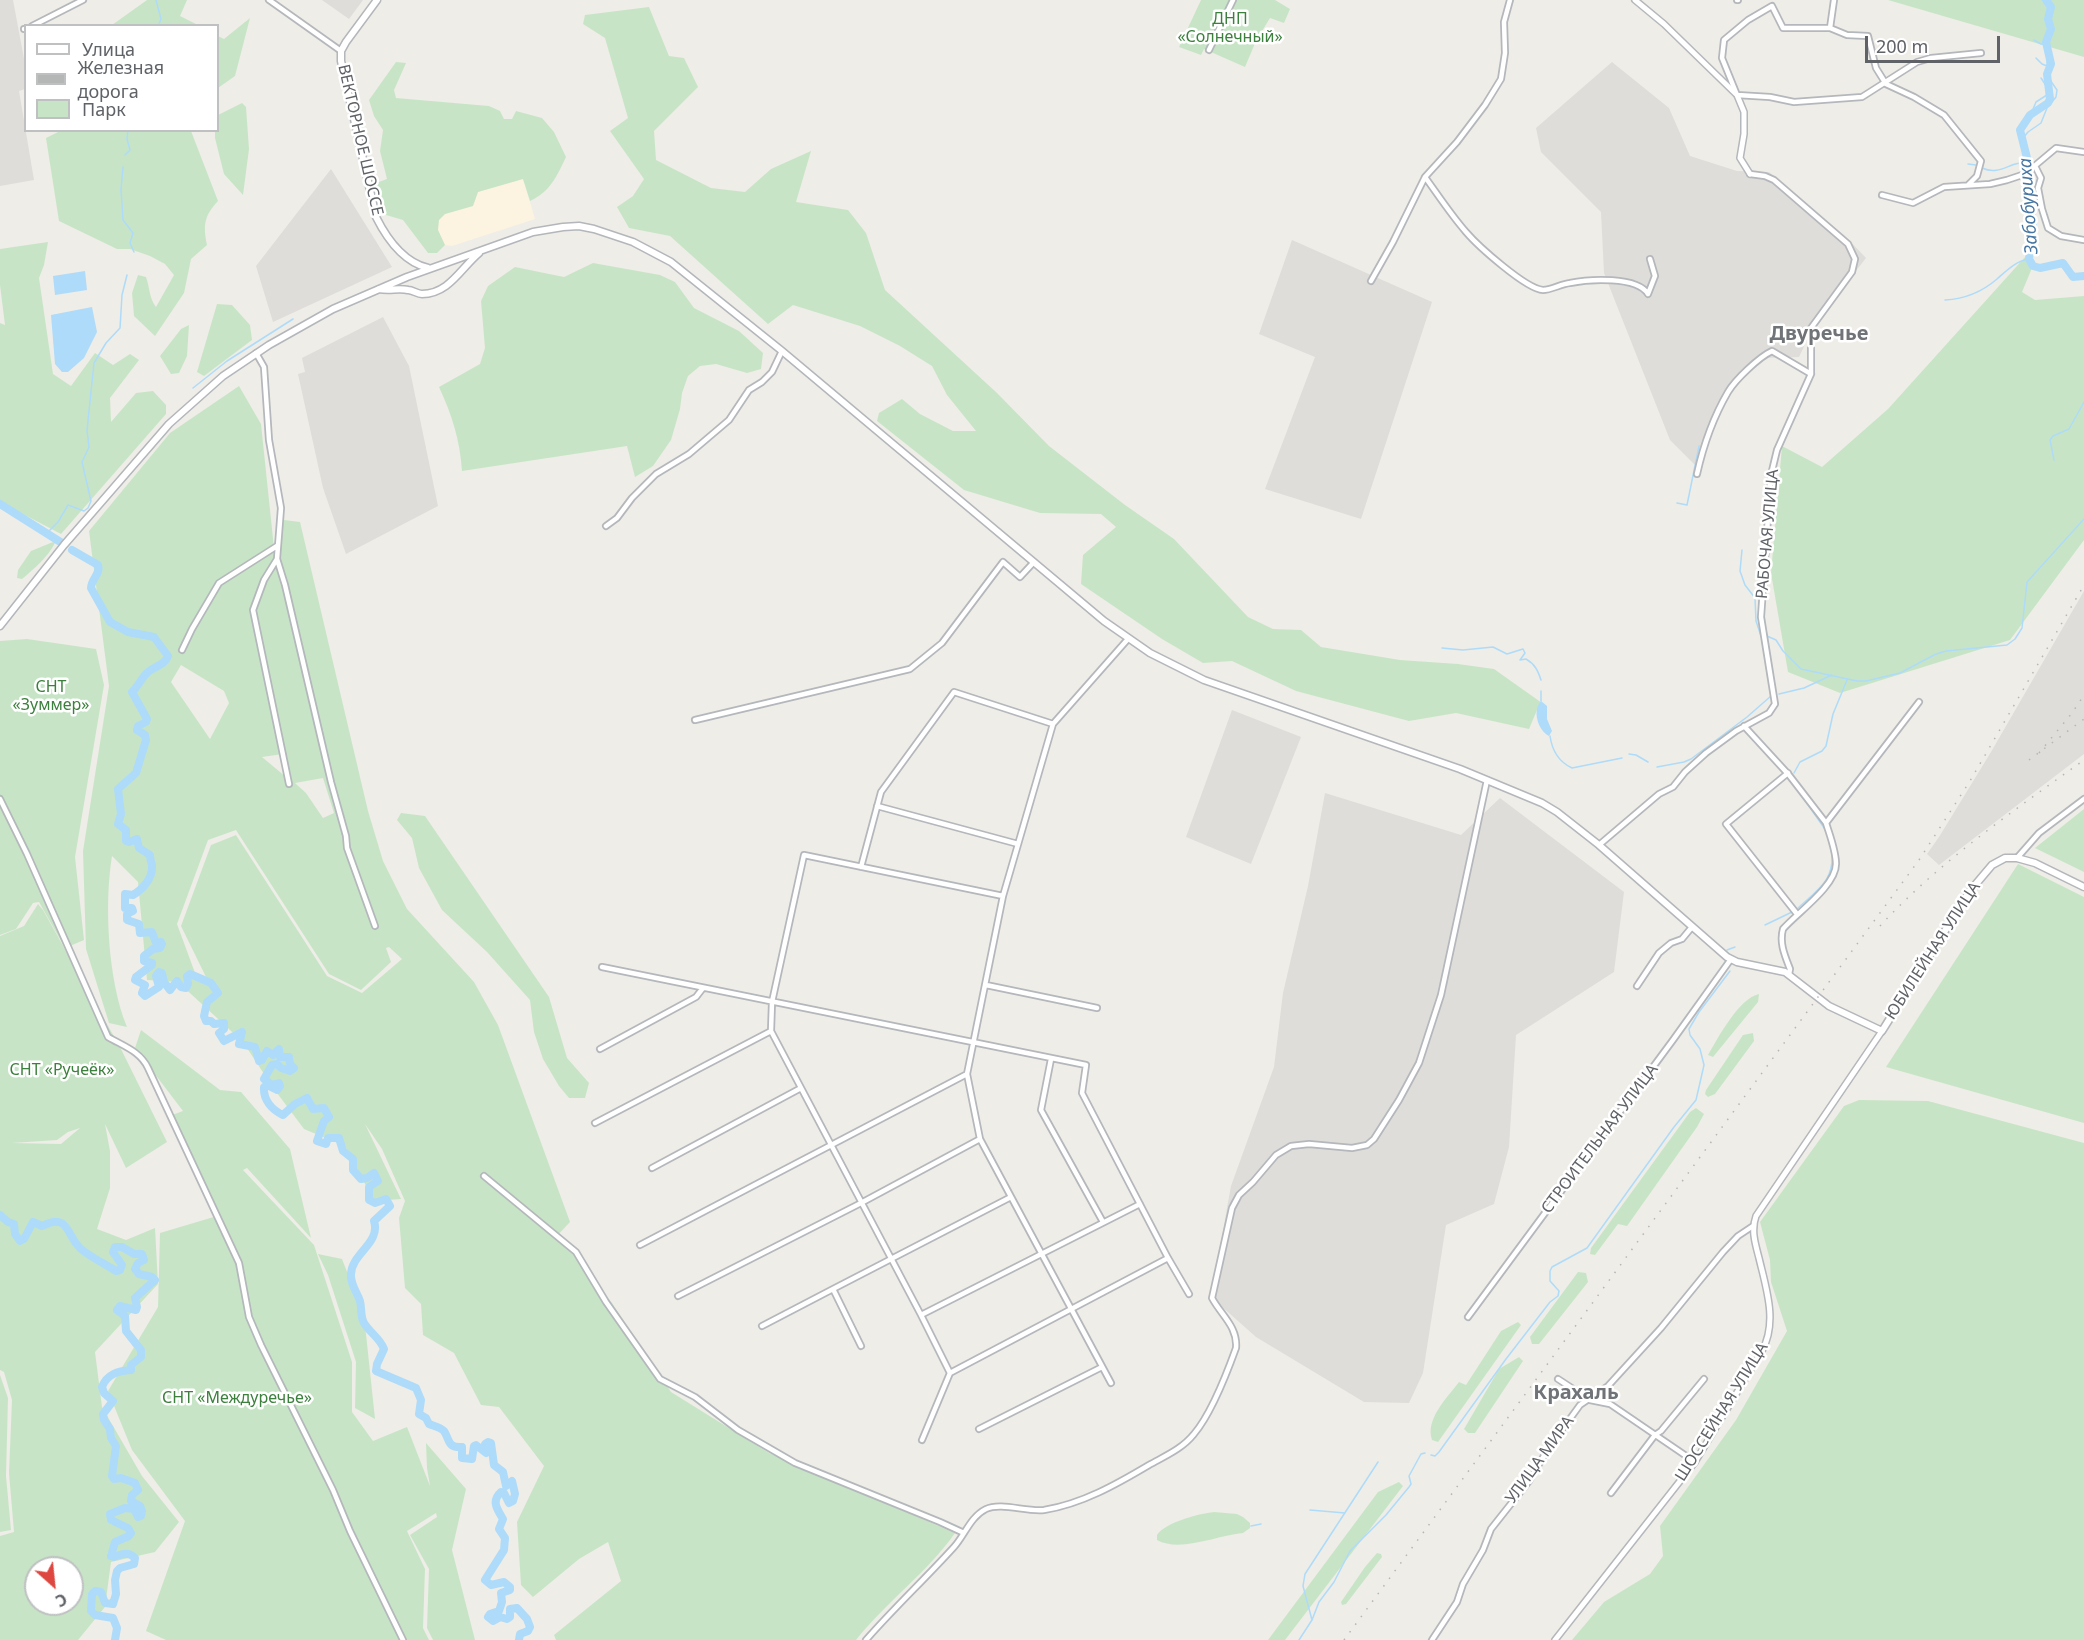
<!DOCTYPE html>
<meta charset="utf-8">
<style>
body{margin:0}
#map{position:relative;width:2084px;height:1640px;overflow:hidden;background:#efede7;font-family:"Noto Sans",sans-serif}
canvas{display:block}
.legend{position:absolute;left:24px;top:24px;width:195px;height:108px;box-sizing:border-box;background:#fff;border:2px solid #bfc0c2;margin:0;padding:8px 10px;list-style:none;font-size:18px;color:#5f6266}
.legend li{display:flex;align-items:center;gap:12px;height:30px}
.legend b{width:30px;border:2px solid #bfc0c2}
.north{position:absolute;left:24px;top:1556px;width:60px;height:60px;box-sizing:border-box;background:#fff;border:2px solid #bfc0c2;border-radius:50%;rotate:153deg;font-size:16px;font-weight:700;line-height:24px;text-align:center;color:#5f6266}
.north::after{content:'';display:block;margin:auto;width:21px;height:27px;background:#dd4740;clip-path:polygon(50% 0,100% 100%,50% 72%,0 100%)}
.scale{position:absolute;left:1865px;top:36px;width:135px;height:27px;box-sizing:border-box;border:3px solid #5f6266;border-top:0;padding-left:8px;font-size:18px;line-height:21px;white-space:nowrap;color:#5f6266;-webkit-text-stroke:4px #fff;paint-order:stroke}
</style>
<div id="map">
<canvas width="2084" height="1640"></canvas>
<ul class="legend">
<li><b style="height:8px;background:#fff"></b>Улица</li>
<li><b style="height:8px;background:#b5b6b6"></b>Железная дорога</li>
<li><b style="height:16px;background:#c7e5c6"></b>Парк</li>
</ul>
<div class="north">С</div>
<div class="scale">200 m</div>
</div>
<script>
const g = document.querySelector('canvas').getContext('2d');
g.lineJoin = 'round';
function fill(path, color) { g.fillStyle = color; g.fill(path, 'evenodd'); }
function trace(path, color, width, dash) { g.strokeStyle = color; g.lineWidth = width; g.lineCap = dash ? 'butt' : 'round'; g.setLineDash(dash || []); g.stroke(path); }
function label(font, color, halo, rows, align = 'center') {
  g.font = font + ' "Noto Sans",sans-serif'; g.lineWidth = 5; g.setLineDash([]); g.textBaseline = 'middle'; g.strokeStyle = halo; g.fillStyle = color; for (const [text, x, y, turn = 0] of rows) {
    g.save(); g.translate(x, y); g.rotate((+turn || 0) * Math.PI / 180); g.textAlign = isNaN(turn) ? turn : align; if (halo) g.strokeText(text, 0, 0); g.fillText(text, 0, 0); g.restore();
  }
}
const commercial = new Path2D(`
 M523,179L535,219L452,246L445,245L438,230V220L445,214L473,206L478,192Z`);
const industrial = new Path2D(`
 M0,0H13L25,64V89L19,91L34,180L0,186Z
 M322,0H363L349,19Z
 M1612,62L1669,108L1690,156L1737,171L1769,172L1845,236L1866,258L1815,323L1799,357L1762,358L1728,396L1710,438L1700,470L1670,440L1604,273L1601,212L1541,152L1536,128Z
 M331,169L392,267L273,322L256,266Z
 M1292,240L1432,302L1361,519L1265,489L1315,357L1259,334Z
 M383,317L409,366L438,506L346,554L323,488L298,374L305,372L302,358Z
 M2084,591V754L1939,865L1927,854L1939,837L1991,752Z
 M1232,710L1301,737L1251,864L1186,837Z
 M1325,793L1461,835L1500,798L1624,892L1614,972L1516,1035L1509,1147L1494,1204L1446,1225L1423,1373L1409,1403L1364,1402L1256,1337L1211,1297L1231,1186L1274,1067L1283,993L1308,886Z`);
const green = new Path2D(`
 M147,0H187L180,16L198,25H112Z
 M1201,0H1275L1290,9L1284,23L1270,18L1256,41L1245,67L1204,49L1201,55L1179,47Z
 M1888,0H2084V57Z
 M649,7L669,56L684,58L698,87L654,131L656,160L711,188L745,192L771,169L811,151L796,202L848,210L866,233L885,290L997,393L1049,446L1125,505L1174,539L1248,617L1273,629L1301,630L1321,647L1400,660L1458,664L1494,669L1542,703L1537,710L1529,729L1456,713L1409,721L1296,691L1232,661L1203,663L1162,639L1081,584L1083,555L1116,527L1101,514L1040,513L964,490L877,421L879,413L902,399L920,414L953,431H976L947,395L932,366L900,346L860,326L793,305L768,324L670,236L629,228L617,207L633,196L644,179L610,131L628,118L605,38L583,24L585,15Z
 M250,18L235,76L218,88V36L224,39Z
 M396,62L406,63L394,90L396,98L489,106L500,111L504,119H512L516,111L542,118L554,132L566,157C557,176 550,192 530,201L523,179L478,192L473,206L445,214L439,220L438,230L445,245L437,253H428L403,220L386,215L376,183L387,179L380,151L383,130L374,116L369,100Z
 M242,103L246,107L249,149L243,195L224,174L215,138V131L218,130V115Z
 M62,130L191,131L218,201C204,216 203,225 207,245L191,259L184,293L155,336L134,316L132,293L138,275L146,277C150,288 149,298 156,307L174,275L165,264L150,256L130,249H117L59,221L46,138Z
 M48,242L44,265L39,278L53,374L71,386L95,353L113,365L130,354L139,360L110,398L111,422L136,393L153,391L166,405V414L61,534L0,502V323L5,325L0,285V249Z
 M2026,256L2032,268L2022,292L2035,300L2084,296V540L2010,640L1840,693L1788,672L1771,573L1782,446L1822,467L1888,409Z
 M593,263L660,275L675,282L694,308L739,331L763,353L761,369L747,373L716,364L700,366L688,376L682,393L680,409L671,440L653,466L635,477L627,446L462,471C460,440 452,415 439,387L480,364L485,348L481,301L488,286L515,267L564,277Z
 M217,304L232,305L250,325L252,340L204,376L197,372Z
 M189,325L187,356L179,373L171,374L160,356L181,329Z
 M239,386L261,424L274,548L278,547L284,520L300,522L368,811L383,861L407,909L474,982L498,1025L570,1222L555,1238L575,1256L612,1303L671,1392L769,1453L955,1533C927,1573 886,1602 856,1640H556L554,1635L621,1581L608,1542L579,1559L533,1597L521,1585L517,1522L544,1466L499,1407L481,1405L454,1353L423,1335L421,1304L405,1288L399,1218L405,1201L382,1149L365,1124L401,1199L374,1201L345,1146L304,1129L274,1089L243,1042L178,982L147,980L138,882L112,856C104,905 108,981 127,1027L109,1023L86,949L83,851L109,686L89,531L170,433ZM181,665L224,691L229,703L210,739L171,682ZM283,754L286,777L262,757ZM323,778L334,813L323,818L306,793L295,783ZM236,830L329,974L361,990L391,962L386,948L389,947L402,959L362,993L327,976L236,835L211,845L181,926L206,977L213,988L198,981L177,924L208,840Z
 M53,542L55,543C47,558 35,568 22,579L17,578L18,570L31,551Z
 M27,639L96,649L104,685L75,857L84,940L65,948L39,902L33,903L16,929L0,935V641Z
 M2084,809V872L2035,848Z
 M401,813L425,816L549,997L567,1058L589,1083L585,1098H569L559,1086L543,1059L534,1032L530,1000L487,952L442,910L419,868L412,838L397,820Z
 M2018,864L2084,897V1123L1886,1067Z
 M38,904L43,910L121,1049L167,1142L126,1168L105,1124L110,1151V1188L97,1229L126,1240L155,1228L158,1284L95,1352L102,1407L142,1476L179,1522L155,1552L111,1562L105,1607L78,1640H0V1536L14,1532L9,1473L12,1400L4,1372L0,1370V936L24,926ZM80,1128L61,1144L12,1143L57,1140L68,1132ZM36,1568H72V1604H36Z
 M1759,994L1758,1002L1713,1057L1708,1055C1718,1038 1739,998 1759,994Z
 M141,1030L220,1090L241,1092L290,1149L311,1238L247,1168L243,1170L314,1245L352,1362V1412L373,1441L407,1427L430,1486L427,1468L426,1443L466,1489L452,1550L475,1640H433L427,1628L429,1569L410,1535L437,1517L436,1513L407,1531L425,1569L423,1628L429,1640H166L146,1631L185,1521L132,1450L108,1391L158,1307L160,1233L217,1216L172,1115L183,1111L135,1048Z
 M1753,1033L1754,1041L1715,1094L1708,1097L1705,1094L1706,1090L1743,1035Z
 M1859,1100L1928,1101L2084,1143V1640H1572L1604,1602L1650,1574L1663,1556L1660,1526L1736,1420L1787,1331L1771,1282L1770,1260L1760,1222L1844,1106Z
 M1696,1108L1704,1114L1697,1127L1627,1226L1618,1224L1595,1255L1590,1254L1591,1248L1690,1112Z
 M318,1254L342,1259L364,1315L375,1419L355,1408L356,1362L328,1275Z
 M1578,1272L1586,1273L1588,1282L1539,1344H1532L1530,1337Z
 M1518,1322L1521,1325L1438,1442L1432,1440C1425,1419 1447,1398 1459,1382L1466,1385L1501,1331Z
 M1519,1357L1523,1361L1475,1433H1468L1464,1429L1499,1369Z
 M0,1375L8,1398L6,1476L11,1530L0,1532Z
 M1399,1482L1403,1486L1285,1640H1268L1378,1492Z
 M1214,1512L1237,1514L1243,1517L1250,1523V1528L1243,1533C1218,1535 1180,1553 1157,1540V1535C1166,1522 1198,1514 1214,1512Z
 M1377,1553L1381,1554L1382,1557L1346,1604L1342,1605L1341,1602L1365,1567Z`);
const water = new Path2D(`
 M85,271L87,290L55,295L53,276Z
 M92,307L97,332L84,358L68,372H62L55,364L51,315Z
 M1541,701L1547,706V719L1552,731L1549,736C1538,730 1532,711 1541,701Z`);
const stream = new Path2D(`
 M156,0L161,19L158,26
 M2034,40L2041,44H2046
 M2036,58L2042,64L2047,66L2048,72
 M2047,65L2048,48
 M2041,78L2045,84L2050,86
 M2031,114L2036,102L2050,93
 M2023,138L2028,132L2041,123L2047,108L2056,97L2057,90L2048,77
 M125,155L130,150L127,139L128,130
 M1968,164L1976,165
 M123,167L121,189L123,220L133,233L130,243L134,252
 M1982,168C2001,177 2012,159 2027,164
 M2030,224L2029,234L2031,240
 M1945,300C1964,299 1982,292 1997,279C2007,270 2016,261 2029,259
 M193,388L227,361L293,319
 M2054,460L2050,440L2053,436L2069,429L2084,402
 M1677,503L1687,505L1699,446
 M47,533L58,522L68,505L84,511L88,508L91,501L82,462L89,447L87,430L94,363L106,343L120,328L122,295L127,275
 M1742,550L1740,571L1745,585L1755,598L1756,621L1761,636
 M1767,636L1776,640L1783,651L1801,669L1857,681H1866L1900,673L1936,654L1946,651L2007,645L2015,639L2022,628L2027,582L2084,519
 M1442,648L1463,650L1493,647L1507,654L1523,649L1525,653L1520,660L1526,659C1535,664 1538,671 1541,680
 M1779,694L1804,688L1832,675
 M1541,701V691
 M1550,736C1552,750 1559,762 1572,768L1622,758
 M1629,754L1636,755L1648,762
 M1657,767L1684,762L1691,759L1747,717L1771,696
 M1794,773L1800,762L1822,751L1826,746L1833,714L1847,680
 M1797,789L1827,832
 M1798,908C1820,888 1835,880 1832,848
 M1765,925L1792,912
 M1727,950L1735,947
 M1431,1455L1435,1456L1439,1452L1506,1359L1550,1302L1558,1296L1559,1291L1550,1281V1271L1552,1267L1587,1248L1674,1127L1696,1100L1704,1065L1700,1049L1690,1035L1689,1029L1699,1012L1730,971
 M1310,1510L1345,1513
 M1251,1526L1261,1524
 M1312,1620L1319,1602L1334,1582L1350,1551L1386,1515L1409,1487L1411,1484L1409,1476L1421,1454L1425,1453
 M1299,1640L1312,1620L1303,1586L1305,1574L1378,1462`);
const river = new Path2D(`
 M2046,0L2051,7L2048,19L2051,29L2046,42L2051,64L2047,74L2050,99L2048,103L2030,115L2020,130L2027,158L2025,174L2033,222L2029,259L2033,266L2040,268L2063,263L2073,277L2084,276
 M0,504L62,543
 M72,550L98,565C101,574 91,579 91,588L110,622L128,632L154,637L168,656C165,665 155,666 148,672C142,677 139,685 132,692L147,719L146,722L138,726L137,730L145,735L146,740L136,773L118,789L121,814L118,824L126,830V841L129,842L137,839L139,848L150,855C150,859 151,862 152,865C153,878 143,889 133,895L125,894V908H132L133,911L127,914V920L139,924L140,933L152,932L156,943L161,942L162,944L160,948L153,949L144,956V961L152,963V965L136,977L135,980L145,985L142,993L145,996L159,987L156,976L159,972L162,973L164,982L170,990L177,981L181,987L186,988L188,984L187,976L190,974L211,983L218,993L207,1002L204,1016L206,1021H211L214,1024L224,1023V1029L219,1033L224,1041L242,1032L239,1044L255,1047L259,1061L262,1060L267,1051L273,1055L279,1049L280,1057H289L290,1064L294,1068L290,1071L281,1068L277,1064L272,1065L264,1079L272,1085L279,1083L280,1086L277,1090L267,1085L264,1087C263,1100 272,1110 283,1115L295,1104L307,1098L313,1109L324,1108L329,1117L324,1121L317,1141L326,1144L328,1138H339L343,1151L353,1159V1170L361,1179L367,1178L374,1173L378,1181L369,1187V1200L375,1203L386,1199L390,1206L374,1221C381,1243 352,1253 351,1274C350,1284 357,1292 360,1301C362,1308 360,1316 364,1323C370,1333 380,1338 384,1349L377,1364L376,1371L416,1388L421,1400L419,1414L426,1418L429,1424C434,1426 440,1427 444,1431C450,1440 447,1448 462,1447V1458L472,1459L474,1446L476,1445L486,1453L485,1444L488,1442L491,1443L494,1465L503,1472L506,1486L512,1481L515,1494L513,1501L509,1503L504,1493L501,1492C491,1501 497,1509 503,1519L499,1529L505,1538L504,1550L485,1580L491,1585L504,1582L510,1587V1590L501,1593L502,1602L499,1611L490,1614L488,1617L493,1621L500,1617L507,1619L510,1617V1609L517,1608L527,1619L530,1627L528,1631L520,1634L519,1640
 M0,1215L8,1222L14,1224L15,1234L20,1241L24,1239L33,1222L42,1226C69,1212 66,1235 80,1248C88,1256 107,1265 116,1271L120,1270L122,1265L113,1252L115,1247H122L134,1254H142L144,1260L138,1263L135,1269L139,1274L152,1277L155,1280L135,1298L137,1307L136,1310L120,1306L117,1310L125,1316L126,1331L141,1350V1357L131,1365V1370C118,1371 107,1374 102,1387L104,1393L113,1401L103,1414L104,1420L110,1429L111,1438L116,1446L112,1476L114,1479L121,1478L135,1483L138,1490L132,1495L131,1501L140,1506L142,1511L141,1516L138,1517L134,1509L125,1508L110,1514L111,1520L128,1528L131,1533L129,1536L115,1542L111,1556L114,1557C122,1554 128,1551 135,1558L134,1564L120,1568L117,1571L115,1580L116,1594L113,1604L105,1603L101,1592L95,1591L92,1594L91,1611L95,1615L113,1618L117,1628L115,1640`);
const minor = new Path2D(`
 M269,0L341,51
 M1737,0H1738
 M32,26L83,0
 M1830,28L1834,0
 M24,29H26
 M1209,50L1233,0
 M2035,166L2041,178L2038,188L2042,209L2048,228L2061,236L2084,240
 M1425,177C1438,195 1451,215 1466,232C1478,246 1526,289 1543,290C1551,290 1561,284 1570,283C1589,279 1637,276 1648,294L1655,276L1650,259
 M1968,185L1977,176L1981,161L1944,115L1914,97L1886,84L1876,68L1868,36L1847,35L1830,28H1783L1772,6L1748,20L1724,40L1722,58L1737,95L1770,97L1794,102L1862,97L1917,62L1931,58L1981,53
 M1882,195L1913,203L1944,187L1990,184L2007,180L2025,174L2056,148L2084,152
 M1371,281L1393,242L1425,177L1457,142L1485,105L1501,79L1505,53L1504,22L1510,0
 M256,353L264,367L269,440L281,508L277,559L285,585L331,782L346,836L347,848L375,926
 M1697,474C1703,447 1714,416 1728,392C1735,380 1759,357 1772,351L1811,374
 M606,526L617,518L632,498L656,474L689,454L729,420L749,390L762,382L772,372L782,351
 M277,559L264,580L253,610L289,784
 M182,650L192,629L219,583L277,546
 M695,720L910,669L942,643L1003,562L1020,577L1034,562
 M1744,726L1789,775L1826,823
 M1788,773L1726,824L1797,914
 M0,799L27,854L108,1037C123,1046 140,1051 148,1068L239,1263L249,1317L261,1345L333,1490L350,1531L403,1640
 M877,806L1018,844
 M1599,845L1659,794L1673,787L1685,772L1706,753L1736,731L1769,713L1775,704L1761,617L1771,475L1777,450L1811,374V328L1852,272L1855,259L1848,244L1774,180L1765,176L1750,174
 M2017,858L2039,833L2084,799
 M861,867L881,792L954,692L1053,724
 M602,967L1086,1065L1082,1093L1168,1258L1189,1294
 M1789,974L1790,969C1785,956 1779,943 1783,929C1797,913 1836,886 1836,864C1836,851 1830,836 1826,823L1919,702
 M986,985L1097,1008
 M1637,986L1659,953L1671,943L1682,939L1692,927
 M600,1049L696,997L703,988
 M1051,1059L1041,1110L1103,1222
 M595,1123L771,1031
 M652,1168L801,1088
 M484,1176L576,1252L606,1302L660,1379L695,1397L738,1430L795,1463L940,1522L964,1533
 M640,1245L967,1074
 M678,1296L861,1203L980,1139
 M921,1315L1140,1204
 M1468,1317L1673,1040L1731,959
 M762,1326L833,1289
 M861,1346L833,1289L1011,1197
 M950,1373L921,1315L771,1031L772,1002L804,855L1003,896
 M1558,1379L1590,1400L1610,1404L1695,1462
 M1111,1383L980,1139L967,1074L1003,896L1053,724L1128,639
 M979,1429L1102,1367
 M922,1440L950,1373L1168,1258
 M1611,1493L1655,1435L1661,1431L1704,1379
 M866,1640C894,1608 925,1579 954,1547C965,1535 970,1517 986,1509C1001,1502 1026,1512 1044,1510C1082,1504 1117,1484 1149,1465C1165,1456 1182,1449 1194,1434C1211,1414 1227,1373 1236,1348C1238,1327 1221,1315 1212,1298L1232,1208L1239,1195L1253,1182L1276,1155L1291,1146L1309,1144L1352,1148L1367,1145L1374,1139L1399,1100L1419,1063L1441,995L1487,780
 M1432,1640L1457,1602L1463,1584L1483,1550L1491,1529L1529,1481L1548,1449L1580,1405L1608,1386L1661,1328L1723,1252L1738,1236L1753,1226`);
const tertiary = new Path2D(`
 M1635,0L1664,24L1737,95L1744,112V134L1740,158L1750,174
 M1555,1640L1695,1462L1762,1351C1778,1322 1766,1288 1759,1258C1755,1243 1751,1230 1756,1216L1882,1031`);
const secondary = new Path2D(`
 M377,0L346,42L341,51V61L376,217C387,239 403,262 428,268
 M379,289C389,291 399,288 408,290C413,290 417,294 422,294C449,294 461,268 479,253
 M0,626L64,545L169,424L223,376L269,345L333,309L407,277L533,232L563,227L579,226L594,229L633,242L671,262L782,351L1104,621L1150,653L1204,680L1460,769L1542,803L1557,812L1599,845L1727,957L1737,962L1785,972L1829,1006L1882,1031L1970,891L1992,865L2005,858H2017L2035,863L2084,887`);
const rail = new Path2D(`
 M2039,753L2072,713L2084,695
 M2029,760L2084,719
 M1880,926C1939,862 2013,811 2084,760
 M1344,1640L1919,860L1970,781L2084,585`);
const parkNames = [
 ["ДНП",1230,19],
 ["«Солнечный»",1230,37],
 ["СНТ",51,687],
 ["«Зуммер»",51,705],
 ["СНТ «Ручеёк»",62,1070],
 ["СНТ «Междуречье»",237,1398]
];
const streetNames = [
 ["ВЕКТОРНОЕ ШОССЕ",360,140,77],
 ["РАБОЧАЯ УЛИЦА",1768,534,-85],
 ["ЮБИЛЕЙНАЯ УЛИЦА",1933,951,-57],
 ["СТРОИТЕЛЬНАЯ УЛИЦА",1600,1139,-53],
 ["ШОССЕЙНАЯ УЛИЦА",1722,1412,-58],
 ["УЛИЦА МИРА",1540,1460,-54]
];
const waterNames = [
 ["Забобуриха",2029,206,-94]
];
const quarterNames = [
 ["Двуречье",1819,334],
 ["Крахаль",1576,1393]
];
fill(commercial, '#fcf4e0');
fill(industrial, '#deddd9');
fill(green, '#c7e5c6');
fill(water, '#aedbf9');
trace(stream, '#aedbf9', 1.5);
trace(river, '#aedbf9', 8);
trace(minor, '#b4b7bb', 8);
trace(tertiary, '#b4b7bb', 8);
trace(secondary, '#b3b6ba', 9);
trace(minor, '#fff', 4.5);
trace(tertiary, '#fff', 5);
trace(secondary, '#fff', 6);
trace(rail, '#b5b6b6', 1.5, [1.5, 8]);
label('16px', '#3b803c', '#fff', parkNames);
label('16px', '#5f6266', '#fff', streetNames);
label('italic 18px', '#4776a2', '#fff', waterNames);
label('bold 20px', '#707478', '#fff', quarterNames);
</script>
